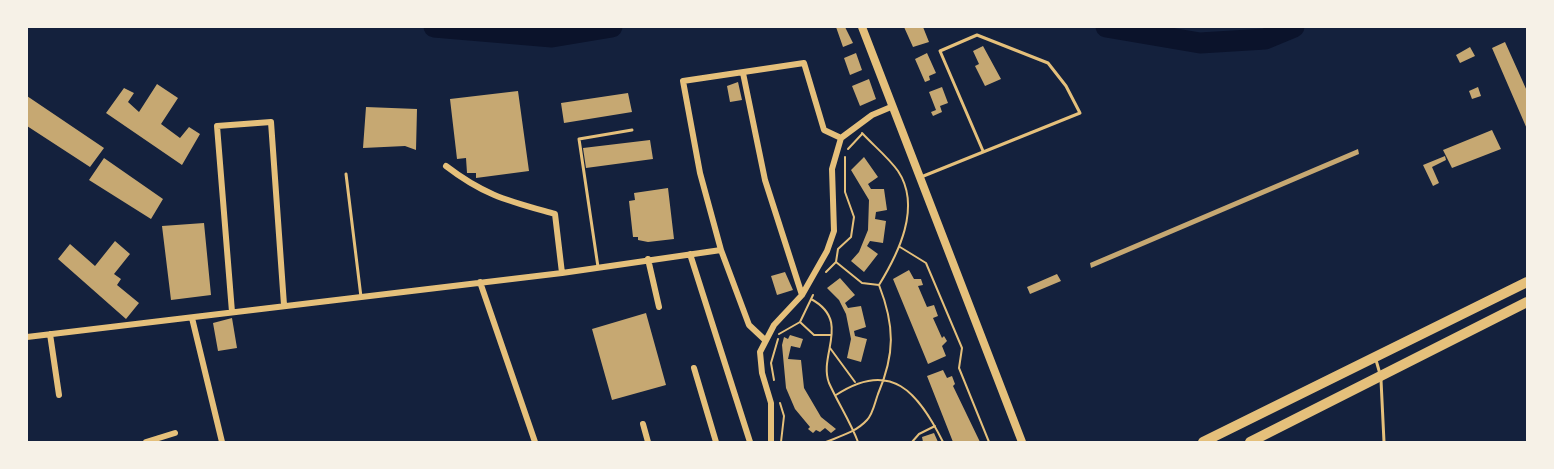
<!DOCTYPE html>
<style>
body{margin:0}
#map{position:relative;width:1554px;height:469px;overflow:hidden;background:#14213d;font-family:Overpass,sans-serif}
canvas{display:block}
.frame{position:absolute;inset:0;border:28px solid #f6f1e7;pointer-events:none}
</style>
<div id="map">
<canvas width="1554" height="469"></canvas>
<div class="frame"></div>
</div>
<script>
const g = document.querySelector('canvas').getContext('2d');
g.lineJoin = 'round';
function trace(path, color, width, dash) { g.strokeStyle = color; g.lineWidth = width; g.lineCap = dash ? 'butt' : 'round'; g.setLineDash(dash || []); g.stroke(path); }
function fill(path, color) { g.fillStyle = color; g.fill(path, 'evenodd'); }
const river = new Path2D(`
 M434,27L552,37L612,27
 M1106,27L1200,43L1265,39L1294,27`);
const building = new Path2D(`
 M836,27H845L853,43L843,47Z
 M904,27H923L929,42L913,47Z
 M1505,42L1527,91V129L1492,48Z
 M983,46L1001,79L985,86L975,66L979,64L973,51Z
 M1470,47L1475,56L1460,63L1456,55Z
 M856,53L862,70L850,75L844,58Z
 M927,53L936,73L929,76L930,80L925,82L915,59Z
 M869,79L876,99L860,106L852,86Z
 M738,82L742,100L730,102L727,86Z
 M157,84L178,98L161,124L180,138L189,127L200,134L182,165L106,113L124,88L134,93L128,102L139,112Z
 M942,87L948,103L940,106L942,112L933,116L931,112L936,110L929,92Z
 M1478,87L1481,96L1472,99L1469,91Z
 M518,91L529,171L476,178V173H467L466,158L457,159L450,99Z
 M628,93L632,112L564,123L561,103Z
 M27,96L104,148L90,167L27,126Z
 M366,107L417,109L416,150L405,146L363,148Z
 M1492,130L1501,149L1452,168L1443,150Z
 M650,140L653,159L586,168L583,148Z
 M1358,149L1359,154L1091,268L1090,263Z
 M1445,156L1446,160L1432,167L1439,183L1433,186L1423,165Z
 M864,157L878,177L868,184L871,189H884L887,210L876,212L875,219L886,221L883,243L870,241L867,246L878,254L864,272L851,261L859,252L868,230L869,200L851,170Z
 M104,158L163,199L151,219L89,180Z
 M668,188L674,239L648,242L638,240V237H633L629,201L635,200L634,193Z
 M204,223L211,295L171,300L162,226Z
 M115,241L130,254L114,274L121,279L117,285L139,303L126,319L58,259L70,244L95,266Z
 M909,270L914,279H921L923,285L918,286L927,307L934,305L938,316L933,318L942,338L944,336L947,341L942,346L946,356L928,364L893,279Z
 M785,272L793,290L777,295L771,276Z
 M1057,274L1061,281L1030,294L1027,287Z
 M840,278L855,295L845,303L848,308L861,306L866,327L854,331L855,336L867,339L861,362L847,358L851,339L846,314L839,300L827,288Z
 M646,313L666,385L612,400L592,329Z
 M232,318L237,348L218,351L213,323Z
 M790,335L803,339L800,348L791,346L788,359L801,360L804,388L821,417L836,429L831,433L825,428L820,432L816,430L813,433L808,429L810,427L795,409L786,388L782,345L784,337L788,339Z
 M943,370L947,378L952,376L955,384L953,386L980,442H953L927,376Z
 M934,433L938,442H923L922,437Z`);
const path = new Path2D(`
 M848,149L862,134
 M900,247L926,263L962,348L959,368L989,442
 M836,262L862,283L879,285
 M826,272L836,262L838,249L851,237L854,217L845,192V157
 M811,299C852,321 818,355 829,383C838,403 850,421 858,442
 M800,322L814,335H831
 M779,334L800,322L813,295
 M830,348L855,382
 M774,380L771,363L778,339
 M836,395C891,359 918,392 943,442
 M780,403L784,416L781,442
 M826,442C841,436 856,432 867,420C873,414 875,402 878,394C895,354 895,326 879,285C898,254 922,207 898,171C888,157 873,145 862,133
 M912,442L919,434L935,426`);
const service = new Path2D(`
 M346,174L361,297
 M921,177L1080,113L1066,86L1048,63L977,35L940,51L983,151
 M598,267L579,139L632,130
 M1376,360L1380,374
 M1381,380L1384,442`);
const minor = new Path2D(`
 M743,73L765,180L802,295
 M446,166C485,196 509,201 555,214L562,273
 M690,254L750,442
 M648,259L659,307
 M480,282L535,442
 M232,312L217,126L271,122L284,305
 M192,318L222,442
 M50,334L59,395
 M27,337L562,273L721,250
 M765,340L749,325L721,250L700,173L683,81L804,63L824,130L841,138
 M694,368L716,442
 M643,424L648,442
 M146,442L175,433
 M771,442V403L762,373L760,352L774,325L802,295L827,251L834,231L832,169L841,138L872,115L891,107`);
const tertiary = new Path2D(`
 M862,27L1022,442`);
const trunk = new Path2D(`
 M1203,442L1527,282
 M1250,442L1527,302`);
trace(river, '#0b132b', 21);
fill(building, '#c6a872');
trace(path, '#e5c07b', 2);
trace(service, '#e5c07b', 3);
trace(minor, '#e5c07b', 6);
trace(tertiary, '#e5c07b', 8);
trace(trunk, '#e5c07b', 10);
</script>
